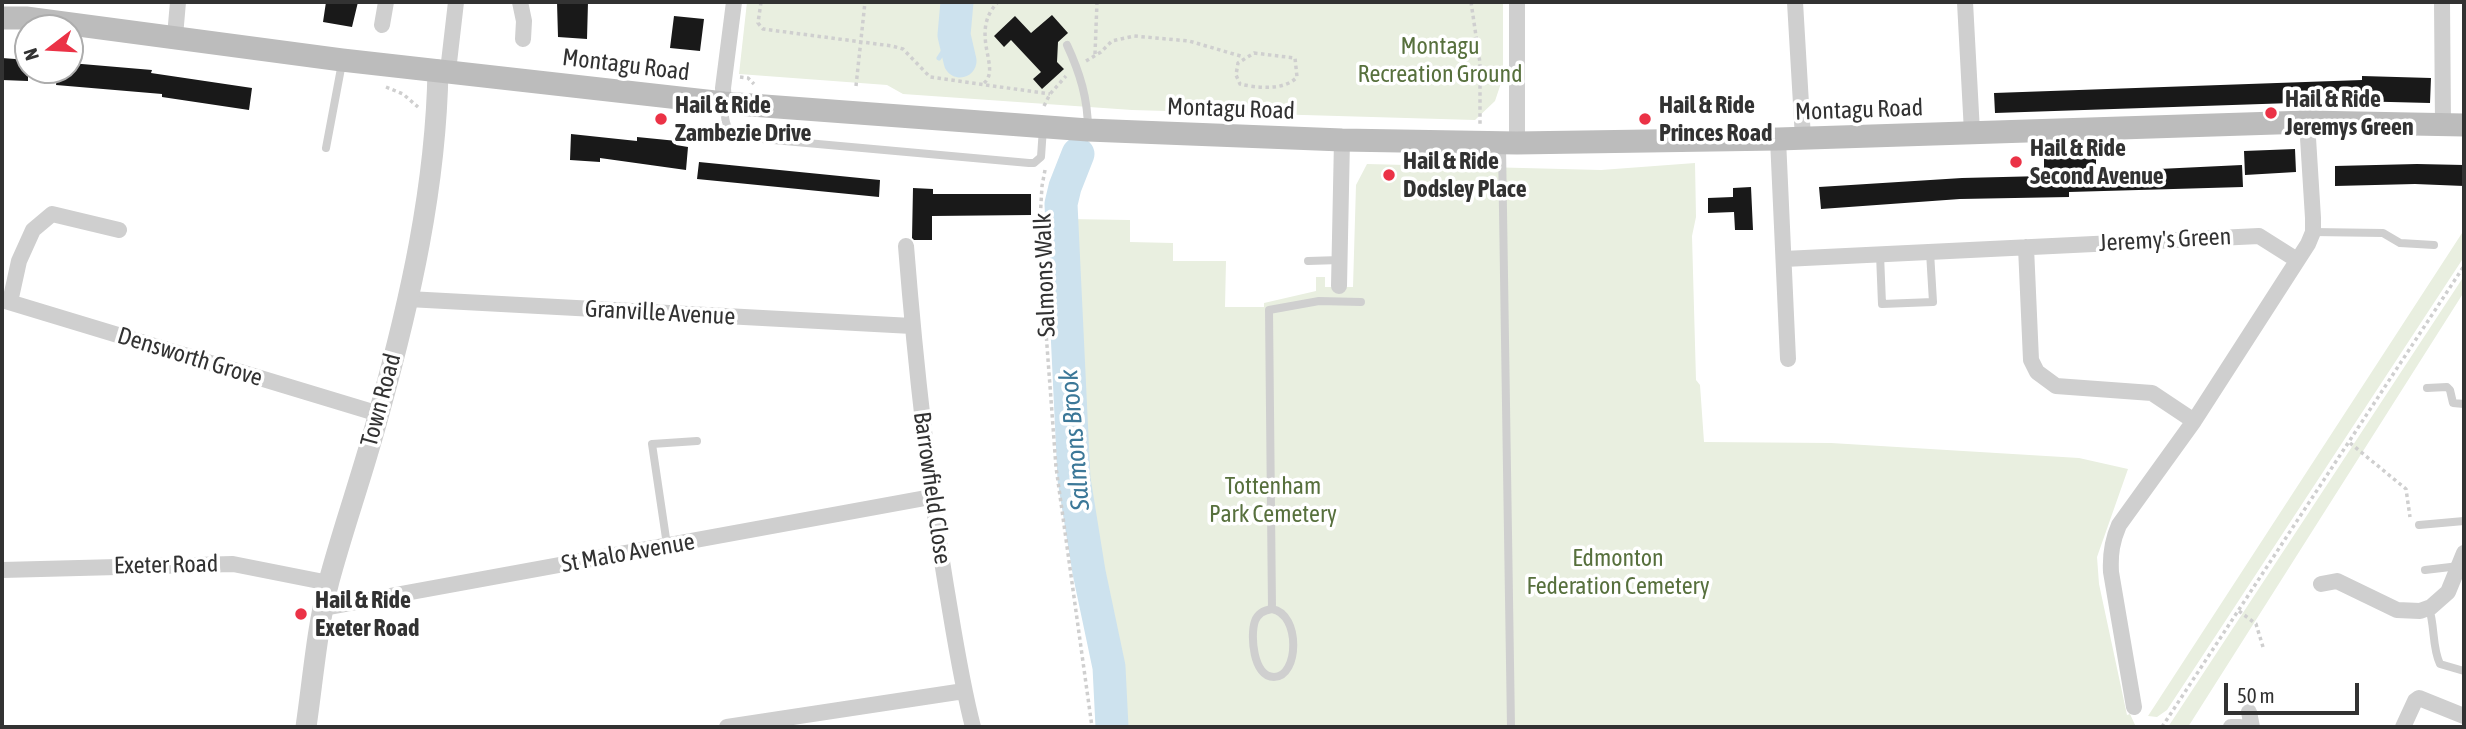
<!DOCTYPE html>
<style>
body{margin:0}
#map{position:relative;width:2466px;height:729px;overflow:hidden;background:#fff;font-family:"Asap Condensed",sans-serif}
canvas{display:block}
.frame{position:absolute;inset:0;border:4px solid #323232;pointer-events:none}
.north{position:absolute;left:14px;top:14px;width:70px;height:70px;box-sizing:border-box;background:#fff;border:2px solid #adadad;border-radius:50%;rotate:253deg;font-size:19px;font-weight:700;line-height:28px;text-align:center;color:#323232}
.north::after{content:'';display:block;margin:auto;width:24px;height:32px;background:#eb3246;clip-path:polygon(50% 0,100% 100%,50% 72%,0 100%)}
.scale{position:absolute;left:2224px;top:683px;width:135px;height:32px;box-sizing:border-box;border:4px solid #323232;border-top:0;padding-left:9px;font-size:21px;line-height:24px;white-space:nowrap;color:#323232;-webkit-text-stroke:5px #fff;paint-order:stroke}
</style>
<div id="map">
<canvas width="2466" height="729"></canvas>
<div class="frame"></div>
<div class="north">N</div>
<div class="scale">50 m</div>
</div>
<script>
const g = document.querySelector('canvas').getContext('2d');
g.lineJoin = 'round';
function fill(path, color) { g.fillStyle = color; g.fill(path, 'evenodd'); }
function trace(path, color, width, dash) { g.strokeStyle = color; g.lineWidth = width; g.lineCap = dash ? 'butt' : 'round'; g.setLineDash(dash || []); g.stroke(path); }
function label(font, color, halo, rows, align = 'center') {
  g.font = font + ' "Asap Condensed",sans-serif'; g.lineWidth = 7; g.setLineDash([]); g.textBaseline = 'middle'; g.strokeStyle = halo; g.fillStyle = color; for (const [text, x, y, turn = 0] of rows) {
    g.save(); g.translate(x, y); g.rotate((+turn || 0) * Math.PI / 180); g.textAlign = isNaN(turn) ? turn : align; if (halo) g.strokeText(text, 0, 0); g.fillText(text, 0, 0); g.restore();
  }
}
const green = new Path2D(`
 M747,2H1503V77L1495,101L1475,120L1132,110L903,94L887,85L739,74Z
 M1695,163L1696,217L1692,236L1696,380L1700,385L1704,442L1831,443L2079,458L2128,469L2097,557L2099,584L2127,715L2130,714L2136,727H1116L1113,666L1097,597L1079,482L1067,219L1130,220V242L1173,243V261H1226L1225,307H1264V303L1316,291V277H1325V287H1353L1356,185L1367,164L1601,170Z
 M2464,230V257L2167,710L2157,717L2148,716Z
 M2464,276V292L2188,727H2168Z`);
const stream = new Path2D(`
 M939,58L954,35`);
const river = new Path2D(`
 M957,2L954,35L960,61
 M1078,154L1065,187L1061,204L1074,479L1089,572L1109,667L1112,727`);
const building = new Path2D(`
 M326,2H358L352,27L323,22Z
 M557,2H588L587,39L558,37Z
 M1052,15L1068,33L1058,42L1057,62L1064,69L1042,89L1033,79L1041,72L1011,40L1004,47L994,36L1015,16L1031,33Z
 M674,16L704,19L700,51L670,48Z
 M2,58L28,60V81L2,80Z
 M70,63L152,70L151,73L252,88L249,110L162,97V94L56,85L58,70H70Z
 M2362,76L2431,78L2430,103L2351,101L1995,113L1994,93L2362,80Z
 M571,134L637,141V137L677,141L676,145L688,147L686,170L600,158V162L570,160Z
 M2295,149L2296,172L2245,175L2244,151Z
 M2044,154H2096V172L2242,165L2243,187L2069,192V197L1960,199L1821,209L1819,187L1962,178L2044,176Z
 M699,162L880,180L879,197L697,179Z
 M2417,164L2464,165V186L2415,184L2335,186V166Z
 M1751,187L1753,230H1735L1734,212L1708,213V198L1733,197V188Z
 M913,188L933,189V194H1031V215L932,216V240H914L912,238Z`);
const path = new Path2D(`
 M761,2L758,23L763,29L892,46L903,49L930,77L1050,94
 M1471,2L1480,63V125
 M1254,53L1295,58L1297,77C1284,91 1257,88 1240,84L1236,75L1238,63Z
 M1095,54L1097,2
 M1086,61L1101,52L1112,41L1134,36L1189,41L1244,57
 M740,77L748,78L754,84
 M984,83C1002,68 968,33 998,2
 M856,86L865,2
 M386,87L403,94L418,107
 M1044,106L1050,94L1066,76
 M1045,170L1042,186L1039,238L1056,467L1092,727
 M2350,443L2406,489L2410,517
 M2239,611L2256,624L2263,647
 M2162,727L2464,266`);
const service = new Path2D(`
 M1067,45C1080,73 1088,99 1088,130
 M724,106C725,121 725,131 740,137L1029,163H1034L1041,157L1043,128
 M1502,146L1511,727
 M326,148L342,63
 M2313,232L2383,233L2400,243L2434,245
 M1880,254L1882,304L1933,302L1930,252
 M1308,261L1340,260
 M2427,388L2447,387L2450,390L2453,403L2464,404
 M2419,525L2464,521
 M667,545L652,444L697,441
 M2425,570L2459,566
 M2429,608C2435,626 2432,648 2440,664L2464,671
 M1272,609L1269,310L1319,301L1361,302
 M1272,609C1301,614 1299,677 1274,677C1253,677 1250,635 1255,621C1258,613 1265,610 1272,609Z`);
const minor = new Path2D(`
 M520,2L524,21L523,39
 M1517,2V143
 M1795,2L1803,138
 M1965,2L1972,132
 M2442,2L2443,124
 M382,25L386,2
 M175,36L178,2
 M448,71L456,2
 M724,103L723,88L734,2
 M1778,139L1788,359
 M906,246C915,360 927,473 946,586C954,633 961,681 973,727
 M2026,247L2031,360L2037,372L2056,386L2152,393L2194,421
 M1784,259L2259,236L2297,260
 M1339,286L1342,140
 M408,299L912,326
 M2,300L379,414
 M10,302L19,261L33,230L52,214L119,230
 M2,570L233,564L329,583
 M2321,584L2337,581L2397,610L2420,611L2431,607L2448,592L2464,553
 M324,608L931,497
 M2134,707L2111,572C2110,554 2112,541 2119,525L2194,421L2308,244L2313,232V218L2307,122
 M2249,712L2252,727
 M727,727L964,691
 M2231,727H2240
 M2403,727L2415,701L2419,698L2464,716`);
const tertiary = new Path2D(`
 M306,727C313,679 317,628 329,581C344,525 364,470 379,413C410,301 436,187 438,70`);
const secondary = new Path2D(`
 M2,18H26L342,60L724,103L1088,130L1342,140L1517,143L1778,139L2307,122L2464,125`);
const markers = [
 [2271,113,7,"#eb3246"],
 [661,119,7,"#eb3246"],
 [1645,119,7,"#eb3246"],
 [2016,162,7,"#eb3246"],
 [1389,175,7,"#eb3246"],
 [301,614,7,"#eb3246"]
];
const parkNames = [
 ["Montagu",1440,46],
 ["Recreation Ground",1440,74],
 ["Tottenham",1273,486],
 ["Park Cemetery",1273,514],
 ["Edmonton",1618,558],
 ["Federation Cemetery",1618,586]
];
const streetNames = [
 ["Montagu Road",626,65,7],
 ["Montagu Road",1231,109,2],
 ["Montagu Road",1859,110,-2],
 ["Jeremy's Green",2165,240,-3],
 ["Salmons Walk",1045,275,-92],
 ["Granville Avenue",660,313,3],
 ["Densworth Grove",190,357,17],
 ["Town Road",381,400,-75],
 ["Barrowfield Close",932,488,82],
 ["St Malo Avenue",628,553,-10],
 ["Exeter Road",166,565,-1]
];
const poiNames = [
 ["Hail & Ride",2285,99],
 ["Jeremys Green",2285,127],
 ["Hail & Ride",675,105],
 ["Zambezie Drive",675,133],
 ["Hail & Ride",1659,105],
 ["Princes Road",1659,133],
 ["Hail & Ride",2030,148],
 ["Second Avenue",2030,176],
 ["Hail & Ride",1403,161],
 ["Dodsley Place",1403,189],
 ["Hail & Ride",315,600],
 ["Exeter Road",315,628]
];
const waterNames = [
 ["Salmons Brook",1075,440,-95]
];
fill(green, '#e9efe0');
trace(stream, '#cde2ee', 5);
trace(river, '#cde2ee', 33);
fill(building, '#191919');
trace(path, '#cfcfcf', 3.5, [3.5, 3.5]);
trace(service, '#cfcfcf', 8);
trace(minor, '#cfcfcf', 16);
trace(tertiary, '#cfcfcf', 21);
trace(secondary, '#bcbcbc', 23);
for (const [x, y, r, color] of markers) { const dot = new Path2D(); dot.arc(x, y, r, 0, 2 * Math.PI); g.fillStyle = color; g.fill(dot); trace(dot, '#fff', 2.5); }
label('24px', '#57703d', '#fff', parkNames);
label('24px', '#323232', '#fff', streetNames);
label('bold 24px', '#323232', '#fff', poiNames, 'left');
label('italic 26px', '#3c7898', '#fff', waterNames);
</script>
